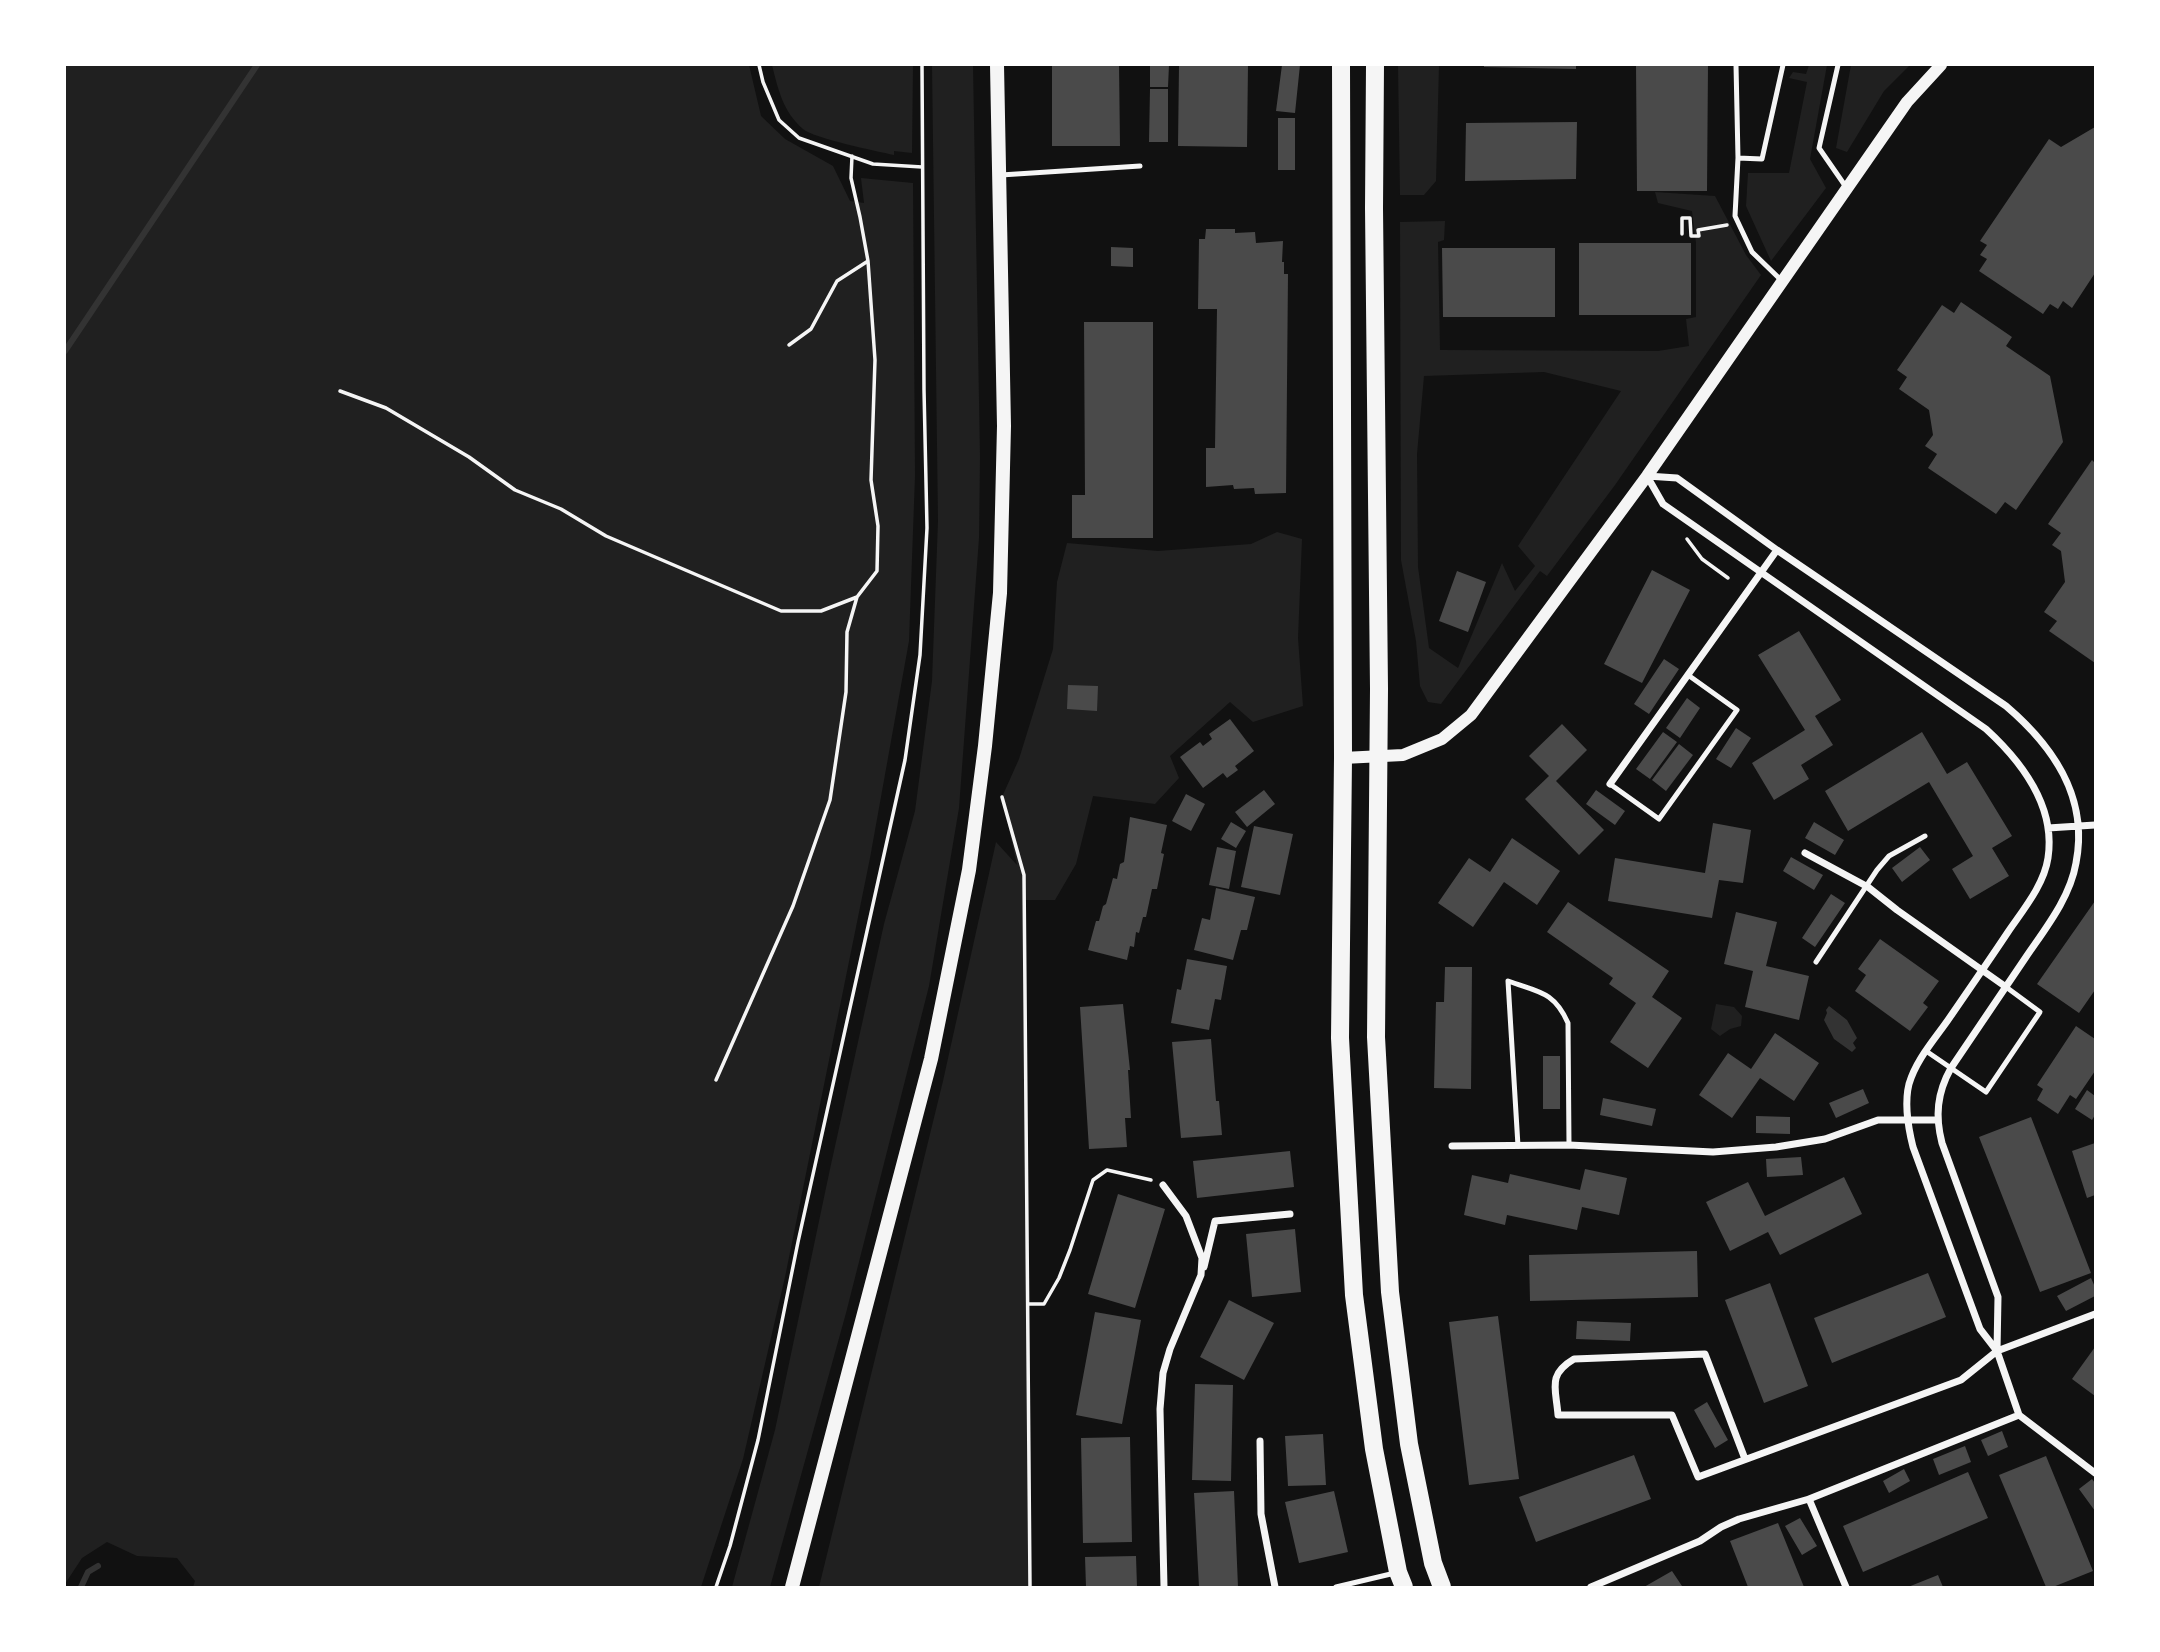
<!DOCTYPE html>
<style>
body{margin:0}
#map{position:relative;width:2160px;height:1652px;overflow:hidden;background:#111;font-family:"Space Grotesk",sans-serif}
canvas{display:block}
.frame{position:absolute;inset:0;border:66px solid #fff;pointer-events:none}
</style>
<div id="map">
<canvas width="2160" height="1652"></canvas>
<div class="frame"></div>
</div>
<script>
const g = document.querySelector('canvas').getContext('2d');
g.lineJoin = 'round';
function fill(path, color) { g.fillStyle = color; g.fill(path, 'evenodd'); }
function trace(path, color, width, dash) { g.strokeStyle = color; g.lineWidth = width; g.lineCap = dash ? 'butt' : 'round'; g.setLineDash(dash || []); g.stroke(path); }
const green = new Path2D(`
 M65,65H749L761,116L785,139L833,166L850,201L864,203L861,178L913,183L915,476L909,641L870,858L785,1277L743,1459L701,1587H193L195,1581L177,1558L137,1556L107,1542L82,1558L65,1584Z
 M772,65H913L912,153L894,151V155C876,151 813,138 803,129C783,112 778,89 772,65Z
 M932,65H973L980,457L979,538L959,808L929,986L846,1313L770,1587H732L775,1430L830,1169L884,924L915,811L932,681L938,521Z
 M1398,65H1439L1436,181L1424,195H1400Z
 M1809,65H1827L1810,159L1826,188L1771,261L1746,206L1748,173H1789L1807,82L1789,78L1793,72L1806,74Z
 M1851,65H1910L1884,91L1847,152L1836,148Z
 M1655,192L1715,196L1746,255L1761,275L1615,485L1547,576L1540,571L1441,704L1428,702L1420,686L1416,641L1401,560L1400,222L1445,221L1444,240L1438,242L1440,350L1658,351L1689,346L1686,319L1696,317V243L1692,211L1658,203ZM1544,372L1621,391L1518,546L1535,566L1515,591L1502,563L1458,668L1429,648L1418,567L1417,454L1424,376Z
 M1277,532L1302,539L1298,638L1303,706L1253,722L1230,702L1170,756L1179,778L1155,804L1093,796L1076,864L1055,900H1025L1030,1587H819L943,1081L996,842L1017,865L1002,797L1019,759L1053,649L1057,582L1067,543L1158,551L1251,544Z
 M1716,1004L1734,1007L1742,1016L1741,1026L1730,1029L1720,1036L1711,1029Z`);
const water = new Path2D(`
 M1829,1006L1847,1020L1857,1038L1853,1043L1856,1048L1852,1052L1834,1039L1824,1020L1827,1013L1826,1010Z`);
const stream = new Path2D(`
 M65,351L257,65
 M81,1587L88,1572L98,1566`);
const building = new Path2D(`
 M1052,65H1119L1120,146H1052Z
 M1150,65H1169L1168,87H1150Z
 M1179,65H1248L1247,147L1178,146Z
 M1282,65H1300L1295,113L1276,111Z
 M1484,65H1576V69L1484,67Z
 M1636,65H1708L1707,191H1637Z
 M1150,89H1168V142H1149Z
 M1278,118H1295V170H1278Z
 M1577,122L1576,179L1465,181L1466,123Z
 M2095,127V273L2072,308L2063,301L2058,309L2050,304L2043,314L1979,271L1987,259L1980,255L1987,245L1980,241L2049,139L2061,147Z
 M1206,229H1235V233L1255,232L1256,243L1283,241L1282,262H1284V274H1288L1286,493L1255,494L1254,488L1234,489L1233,485L1206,487V448H1215L1217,309H1198L1199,239H1205Z
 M1579,243H1691V315H1579Z
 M1111,247L1133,248V267L1111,266Z
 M1442,248H1555V317H1443Z
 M1961,302L2012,337L2006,346L2050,376L2063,442L2016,510L2005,502L1996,514L1928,468L1937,454L1925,446L1933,435L1929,410L1899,389L1907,377L1897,370L1942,305L1954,313Z
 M1084,322H1153V538H1072V495H1085Z
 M2092,460L2095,463V663L2049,631L2057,621L2044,612L2065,582L2061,551L2052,545L2061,533L2048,524Z
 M1652,570L1690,590L1642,683L1604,664Z
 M1457,571L1486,582L1468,632L1439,621Z
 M1799,631L1841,700L1815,716L1833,745L1801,765L1809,779L1774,800L1752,763L1805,730L1758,655Z
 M1664,659L1679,669L1649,714L1634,704Z
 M1068,685L1098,686L1097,711L1067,709Z
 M1687,698L1700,708L1680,738L1666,728Z
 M1230,719L1254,751L1235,766L1238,770L1227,778L1223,773L1203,788L1180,757L1200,742L1203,746L1212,739L1209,734Z
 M1562,724L1587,750L1556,781L1604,830L1579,855L1525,799L1549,776L1529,756Z
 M1736,728L1751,738L1731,768L1716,759Z
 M1663,732L1677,742L1650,779L1636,769Z
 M1922,732L1947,774L1967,762L2012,836L1992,848L2009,876L1970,899L1952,869L1973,856L1929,782L1848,831L1825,791Z
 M1679,744L1693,755L1666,791L1652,780Z
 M1264,790L1275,804L1247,827L1235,812Z
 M1596,790L1625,811L1615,825L1586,804Z
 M1186,794L1205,804L1191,831L1172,821Z
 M1130,817L1167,825L1161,853L1164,854L1157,889H1152L1146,917H1143L1139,933L1136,932L1134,947L1130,946L1127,960L1088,950L1096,921H1099L1103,906L1106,904L1113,878L1117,879L1120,864L1124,862Z
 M1231,822L1246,831L1236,848L1221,839Z
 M1814,822L1844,840L1835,855L1805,838Z
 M1713,823L1751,830L1743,883L1719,880L1712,918L1608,901L1615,858L1705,873Z
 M1254,826L1293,834L1280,895L1241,887Z
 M1512,838L1560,871L1537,905L1504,882L1473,927L1438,903L1469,858L1490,872Z
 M1217,847L1236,851L1229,889L1209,885Z
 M1920,847L1930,860L1902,882L1892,868Z
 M1791,857L1823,875L1814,890L1783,871Z
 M1216,888L1255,897L1247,930H1241L1233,960L1194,950L1202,918L1210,920Z
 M1831,894L1845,903L1815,947L1802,938Z
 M2095,901V990L2079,1013L2037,984Z
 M1568,902L1669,971L1652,997L1682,1018L1648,1068L1610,1042L1636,1003L1609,984L1613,978L1547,932Z
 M1736,912L1777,922L1766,966L1809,976L1799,1020L1745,1007L1753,971L1724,964Z
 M1880,939L1939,981L1923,1003L1928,1007L1910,1031L1855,991L1866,975L1858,969Z
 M1187,959L1227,966L1221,1000L1215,999L1209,1030L1171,1023L1177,989L1181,990Z
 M1445,967H1472L1471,1089L1434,1088L1436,1002H1444Z
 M1123,1004L1130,1070H1128L1131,1118H1125L1127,1147L1089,1149L1080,1007Z
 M2076,1026L2095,1039V1071L2076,1099L2070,1095L2058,1114L2037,1100L2043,1089L2037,1085Z
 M1775,1033L1819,1063L1794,1101L1760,1078L1732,1118L1699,1095L1728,1053L1751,1069Z
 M1211,1039L1216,1101H1219L1222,1135L1181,1138L1172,1042Z
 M1543,1056H1560V1109H1543Z
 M1863,1089L1869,1103L1836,1118L1829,1103Z
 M2087,1090L2095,1096V1115L2092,1120L2075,1109Z
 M1603,1098L1656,1109L1652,1126L1600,1115Z
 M1756,1116L1790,1117V1134L1756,1133Z
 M2031,1117L2091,1273L2040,1292L1979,1137Z
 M2095,1143V1195L2087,1198L2072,1151Z
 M1290,1151L1294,1187L1197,1198L1193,1161Z
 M1801,1157L1803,1175L1767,1177L1766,1159Z
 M1585,1169L1627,1178L1619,1215L1582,1207L1577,1230L1507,1215L1505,1225L1464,1215L1472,1175L1508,1183L1510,1174L1580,1190Z
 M1844,1177L1862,1214L1780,1255L1768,1232L1730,1251L1706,1202L1748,1182L1765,1216Z
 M1118,1194L1165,1209L1135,1308L1088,1294Z
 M1295,1229L1301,1292L1252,1297L1246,1234Z
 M1697,1251L1698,1297L1530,1301L1529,1255Z
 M1928,1273L1946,1317L1832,1363L1814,1318Z
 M2091,1278L2095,1287V1296L2066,1311L2057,1296Z
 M1770,1283L1808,1386L1764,1403L1725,1300Z
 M1229,1300L1274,1323L1244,1380L1200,1357Z
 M1095,1312L1141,1320L1122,1424L1076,1415Z
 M1498,1316L1519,1479L1469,1485L1449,1322Z
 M1577,1321L1631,1323L1630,1341L1576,1339Z
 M2095,1347V1396L2072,1379Z
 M1195,1384L1233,1385L1231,1481L1192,1480Z
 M1707,1402L1728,1440L1715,1448L1694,1410Z
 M2002,1431L2008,1447L1988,1456L1981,1440Z
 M1323,1434L1326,1485L1288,1486L1285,1436Z
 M1130,1437L1132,1542L1083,1543L1081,1438Z
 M1965,1446L1971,1462L1939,1475L1933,1459Z
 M1634,1455L1651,1499L1536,1542L1519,1497Z
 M2046,1456L2093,1571L2053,1587H2046L1999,1475Z
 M1904,1469L1910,1481L1889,1493L1883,1481Z
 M1968,1472L1988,1518L1863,1572L1843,1526Z
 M2092,1479L2095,1483V1511L2079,1489Z
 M1234,1491L1238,1587H1199L1194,1493Z
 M1334,1491L1348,1552L1299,1563L1285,1502Z
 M1800,1518L1817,1546L1802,1555L1785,1526Z
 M1778,1523L1804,1587H1748L1730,1541Z
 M1136,1556L1137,1587H1086L1085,1557Z
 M1672,1571L1682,1586L1680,1587H1644Z
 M1938,1575L1943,1587H1908Z`);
const path = new Path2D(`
 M759,65L763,82L779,120L799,138L873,164L922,167
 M1682,234V218H1690L1691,236H1699L1698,230L1727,225
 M789,345L811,329L837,281L868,261
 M340,391L386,408L469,457L515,490L561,509L606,536L781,611H821L857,597
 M1687,539L1702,559L1728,578
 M1002,797L1024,875L1030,1587
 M716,1080L793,906L830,800L846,692L847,632L857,597L877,571L878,526L871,480L875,360L868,261L860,217L851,178L852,156
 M1028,1304H1044L1059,1278L1070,1250L1093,1180L1107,1170L1151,1180
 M716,1587L730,1546L758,1440L798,1242L905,760L920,655L927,528L924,390L922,65`);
const service = new Path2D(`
 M1736,65L1738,158L1735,216L1752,252L1781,280
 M1838,65L1819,148L1846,187
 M1738,158L1762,159L1783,65
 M1001,175L1140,166
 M1610,784L1659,819L1737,710L1688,675
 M1816,962L1877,870L1889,856L1925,836
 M1926,1051L1986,1092L2040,1012L2006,987
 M1518,1146L1508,981C1538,992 1554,991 1568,1023L1569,1145
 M1336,1587L1395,1573`);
const minor = new Path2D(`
 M1647,476L1677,478L1777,550L2006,706C2053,746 2089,797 2076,863C2070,898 2045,929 2026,957C2001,994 1976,1031 1951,1068C1937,1093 1935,1116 1942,1143L1998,1297L1997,1351L2019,1415
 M1647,476L1663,504L1986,729C2022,762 2056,806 2048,858C2044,885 2023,910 2008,932C1988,962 1968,991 1948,1020C1934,1040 1916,1060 1909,1084C1904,1104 1908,1127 1913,1147L1980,1329L1997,1351
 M1610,784L1777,550
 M2048,828L2095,825
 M1805,853L1868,887L1897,910L2006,987
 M1452,1146L1569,1145L1713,1152L1776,1147L1825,1139L1878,1120H1936
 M1163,1185L1186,1216L1202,1258L1201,1275L1170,1349L1163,1373L1160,1409L1164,1587
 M1204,1267L1215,1221L1290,1214
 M2019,1415L2095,1473
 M1260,1441L1261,1514L1275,1587
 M1745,1459L1705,1354L1574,1359C1547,1375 1556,1388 1558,1415H1672L1698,1477L1961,1380L1997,1351L2095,1314
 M1809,1499L1846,1587
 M1591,1587L1700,1541L1721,1527L1739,1519L1809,1499L2019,1415`);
const tertiary = new Path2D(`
 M1343,758L1403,755L1442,739L1471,715L1647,476L1907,102L1941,65`);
const secondary = new Path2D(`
 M792,1587L931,1059L969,870L985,746L1000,593L1004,426L997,65`);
const primary = new Path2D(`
 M1341,65L1343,758L1340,1038L1354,1295L1374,1449L1398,1572L1404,1587
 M1375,65L1374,208L1379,689L1376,1037L1390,1292L1409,1444L1433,1563L1442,1587`);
fill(green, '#202020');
fill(water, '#333');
trace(stream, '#333', 6);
fill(building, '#4a4a4a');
trace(path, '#f5f5f5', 3.5);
trace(service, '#f5f5f5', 5);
trace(minor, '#f5f5f5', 7);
trace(tertiary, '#f5f5f5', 12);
trace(secondary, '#f5f5f5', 14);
trace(primary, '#f5f5f5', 18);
</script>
